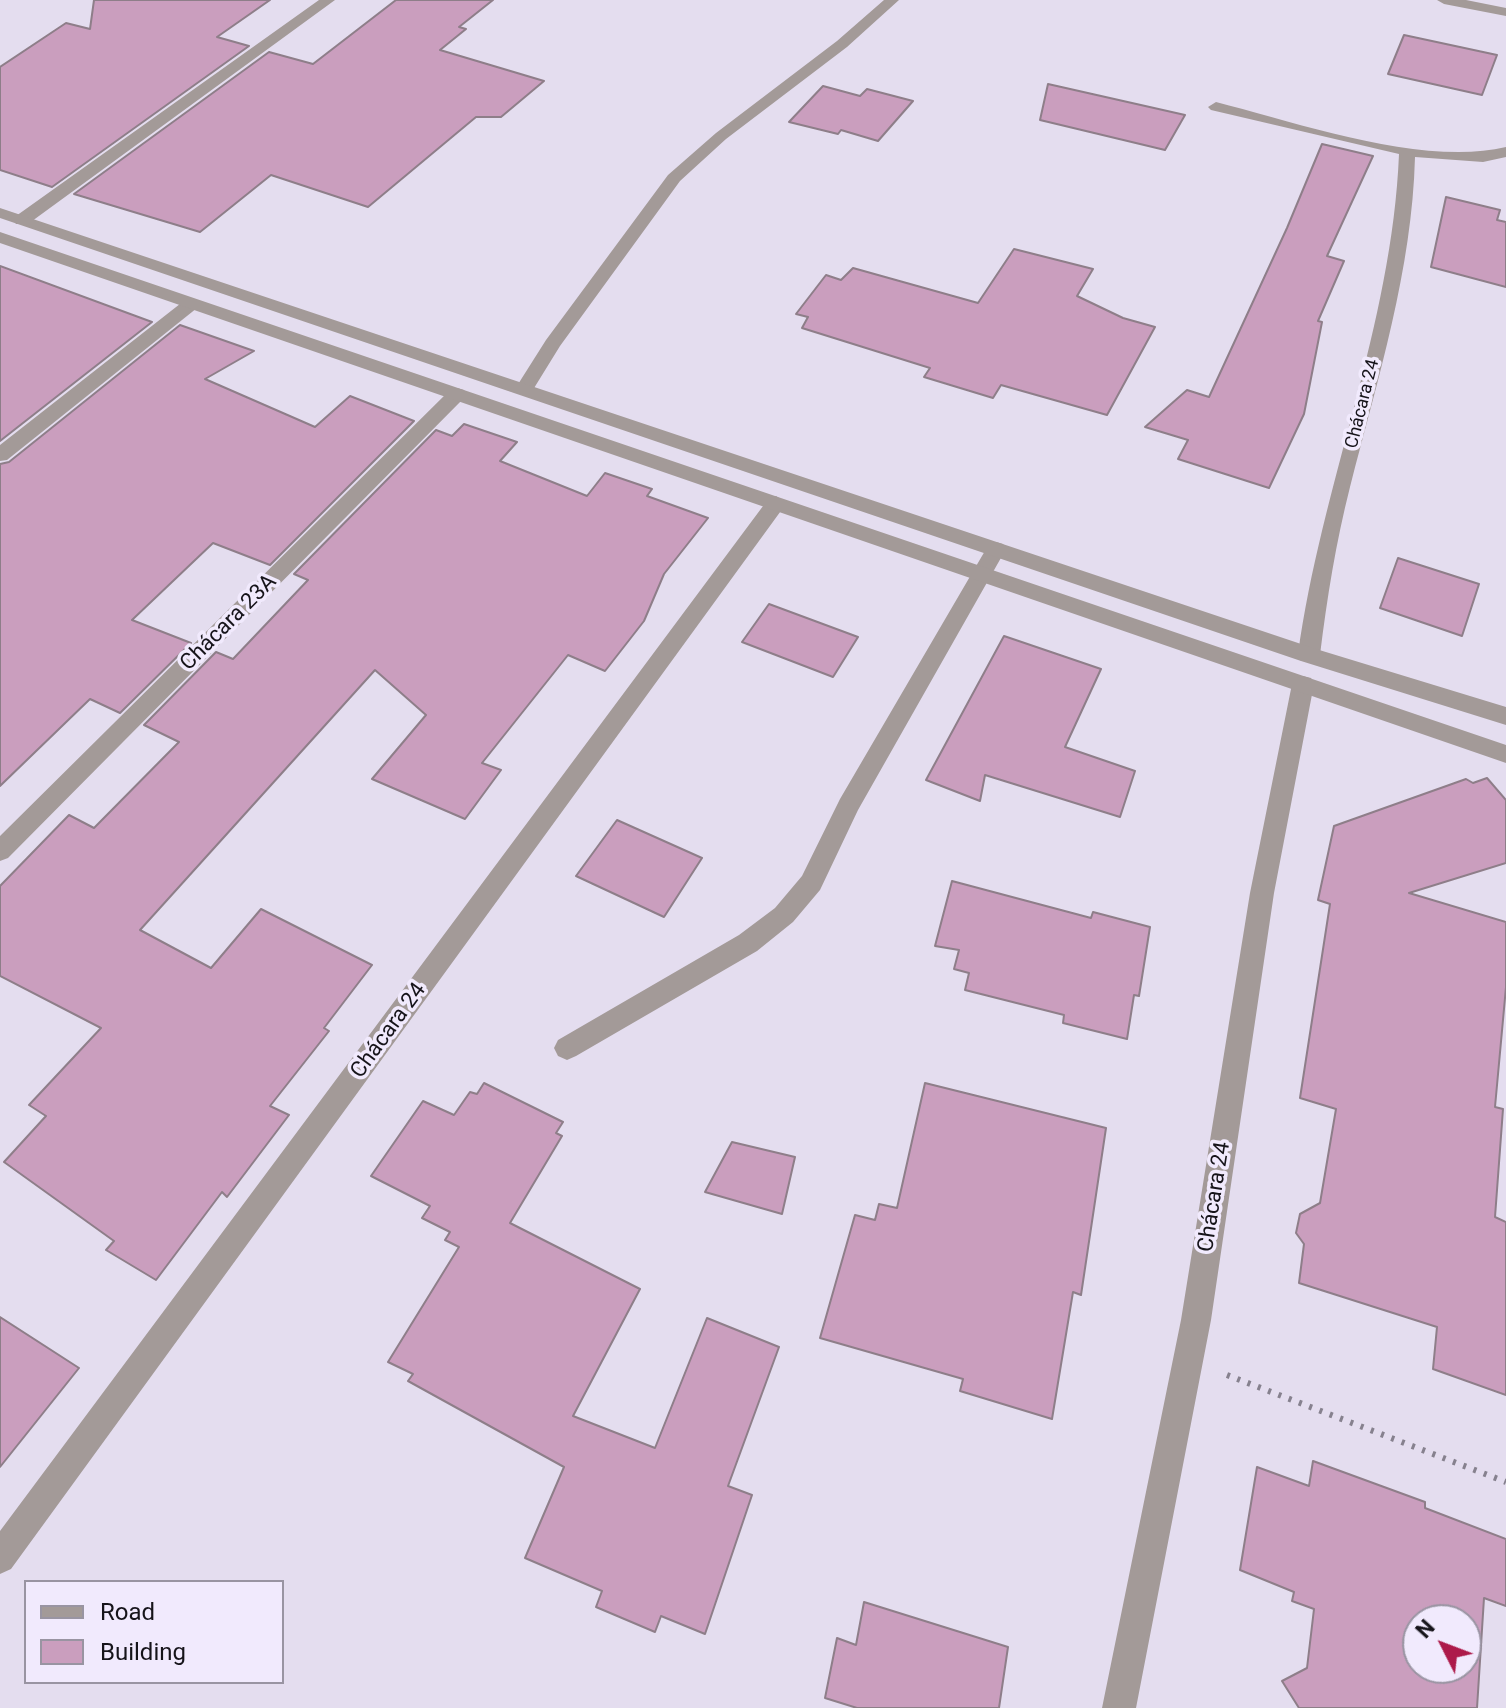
<!DOCTYPE html>
<meta charset="utf-8">
<style>
body{margin:0}
#map{position:relative;width:1506px;height:1708px;overflow:hidden;background:#e4ddef;font-family:Roboto,sans-serif}
canvas{display:block}
.legend{position:absolute;left:24px;top:1580px;width:260px;height:104px;box-sizing:border-box;background:#f1eafd;border:2px solid #9994a2;margin:0;padding:10px 14px;list-style:none;font-size:24px;color:#16141a}
.legend li{display:flex;align-items:center;gap:16px;height:40px}
.legend b{width:40px;border:2px solid #9994a2}
.north{position:absolute;left:1402px;top:1604px;width:80px;height:80px;box-sizing:border-box;background:#f1eafd;border:2px solid #9994a2;border-radius:50%;rotate:312deg;font-size:22px;font-weight:700;line-height:32px;text-align:center;color:#16141a}
.north::after{content:'';display:block;margin:auto;width:28px;height:36px;background:#ad1a4a;clip-path:polygon(50% 0,100% 100%,50% 72%,0 100%)}
</style>
<div id="map">
<canvas width="1506" height="1708"></canvas>
<ul class="legend">
<li><b style="height:10px;background:#a39a98"></b>Road</li>
<li><b style="height:22px;background:#ca9ebe"></b>Building</li>
</ul>
<div class="north">N</div>
</div>
<script>
const g = document.querySelector('canvas').getContext('2d');
g.lineJoin = 'round';
function fill(path, color) { g.fillStyle = color; g.fill(path, 'evenodd'); }
function trace(path, color, width, dash) { g.strokeStyle = color; g.lineWidth = width; g.lineCap = dash ? 'butt' : 'round'; g.setLineDash(dash || []); g.stroke(path); }
function label(font, color, halo, rows, align = 'center') {
  g.font = font + ' Roboto,sans-serif'; g.lineWidth = 7; g.setLineDash([]); g.textBaseline = 'middle'; g.strokeStyle = halo; g.fillStyle = color; for (const [text, x, y, turn = 0] of rows) {
    g.save(); g.translate(x, y); g.rotate((+turn || 0) * Math.PI / 180); g.textAlign = isNaN(turn) ? turn : align; if (halo) g.strokeText(text, 0, 0); g.fillText(text, 0, 0); g.restore();
  }
}
const building = new Path2D(`
 M94,0H270L217,37L249,46L52,187L0,170V67L66,23L90,29Z
 M396,0H493L459,27L466,29L440,50L544,81L501,117H476L368,207L271,175L200,232L74,194L269,52L313,64Z
 M1404,35L1497,55L1482,95L1388,74Z
 M1048,84L1185,115L1165,150L1040,120Z
 M823,86L860,96L867,89L913,101L878,141L841,130L838,134L789,122Z
 M1322,144L1373,156L1327,256L1344,261L1318,321L1322,322L1304,414L1269,488L1178,459L1188,440L1145,427L1187,390L1209,397L1287,228Z
 M1446,197L1500,210L1497,220L1506,222V287L1431,267Z
 M1014,249L1093,269L1077,296L1123,318L1155,327L1107,415L1001,385L993,398L924,377L930,368L802,328L808,317L796,314L826,275L841,280L853,268L978,303Z
 M0,266L152,322L0,441Z
 M180,325L254,351L205,379L315,427L350,396L414,421L270,565L213,543L132,620L191,643L120,713L90,699L0,786V464L9,462Z
 M464,424L517,442L500,461L587,496L605,473L652,489L647,496L708,518L664,574L644,621L605,671L568,655L482,763L501,770L465,819L372,779L426,715L375,670L140,930L211,968L261,909L372,965L324,1028L329,1031L270,1106L289,1115L227,1197L222,1192L156,1280L106,1250L114,1241L4,1162L46,1116L29,1105L101,1028L0,976V886L69,815L94,828L179,742L144,725L216,652L233,659L308,580L294,574L436,430L452,436Z
 M1398,558L1479,584L1462,636L1380,608Z
 M769,604L858,637L833,677L742,642Z
 M1004,636L1101,669L1065,747L1135,771L1120,817L985,775L980,801L926,780Z
 M1487,778L1506,800V863L1409,893L1506,922V987L1495,1107L1503,1109L1495,1217L1506,1222V1395L1433,1369L1437,1327L1299,1283L1304,1244L1296,1233L1300,1214L1320,1203L1336,1109L1300,1098L1330,904L1318,900L1334,826L1466,779L1473,783Z
 M617,820L702,858L664,917L576,876Z
 M952,881L1091,918L1093,912L1150,927L1139,996L1134,995L1127,1039L1063,1023L1064,1015L965,990L969,973L954,969L959,950L935,946Z
 M484,1083L563,1122L556,1133L562,1136L510,1223L640,1289L573,1416L655,1448L707,1318L779,1347L728,1486L752,1495L705,1634L661,1616L655,1632L596,1607L602,1591L525,1558L564,1467L408,1381L413,1374L388,1362L459,1247L445,1240L450,1232L422,1218L430,1206L371,1176L423,1101L454,1115L470,1092L477,1094Z
 M925,1083L1106,1128L1081,1295L1073,1292L1052,1419L960,1391L963,1379L820,1338L855,1215L875,1220L879,1204L897,1208Z
 M732,1142L795,1157L782,1214L705,1192Z
 M0,1317L79,1368L0,1467Z
 M1313,1461L1425,1502V1508L1506,1539V1606L1484,1598L1477,1708H1299L1282,1681L1307,1668L1314,1609L1292,1601L1294,1592L1240,1570L1257,1467L1309,1486ZM1418,1620H1466V1668H1418Z
 M864,1602L1008,1647L999,1708H857L825,1698L837,1638L856,1645Z`);
const path = new Path2D(`
 M1227,1375L1506,1482`);
const service = new Path2D(`
 M884,0H899L847,47L726,139L680,181L560,346L531,393H517L515,389L546,340L668,175L716,133L837,41Z`);
const minor = new Path2D(`
 M319,0H335L28,224H16L14,220L16,216Z
 M1437,0H1466L1506,8V16L1444,4Z
 M1216,102C1298,123 1424,167 1506,147V157L1483,162L1415,157C1412,270 1378,378 1350,487C1336,542 1327,598 1320,655L1317,661H1301L1298,655C1321,486 1392,326 1399,154L1211,110L1208,107Z
 M191,299L200,304L197,308L7,460L0,461V445L185,300Z
 M457,388L464,390L466,394L464,398L8,858L0,861V836L450,390Z
 M776,496L786,503L783,508L11,1569L0,1574V1531L769,498Z
 M996,542L1003,544L1006,549L858,810L820,890L793,922L757,951L576,1056L567,1060L558,1056L554,1048L558,1040L739,935L775,908L802,876L840,799L989,544Z
 M1303,676L1311,678L1314,684L1274,893L1211,1320L1136,1708H1102L1181,1320L1250,893L1292,684L1295,678Z`);
const tertiary = new Path2D(`
 M0,208L1316,649L1506,707V725L1301,661L0,218Z
 M0,232L1506,745V763L0,243Z`);
const farStreetnames = [
 ["Chácara 24",1363,404,-76]
];
const streetNames = [
 ["Chácara 23A",229,623,-45],
 ["Chácara 24",389,1031,-54],
 ["Chácara 24",1215,1197,-81]
];
fill(building, '#ca9ebe');
trace(building, '#8e7e89', 2);
trace(path, '#86818e', 6, [3, 8]);
fill(service, '#a39a98');
fill(minor, '#a39a98');
fill(tertiary, '#a39a98');
label('18px', '#16141a', '#f1eafd', farStreetnames);
label('22px', '#16141a', '#f1eafd', streetNames);
</script>
